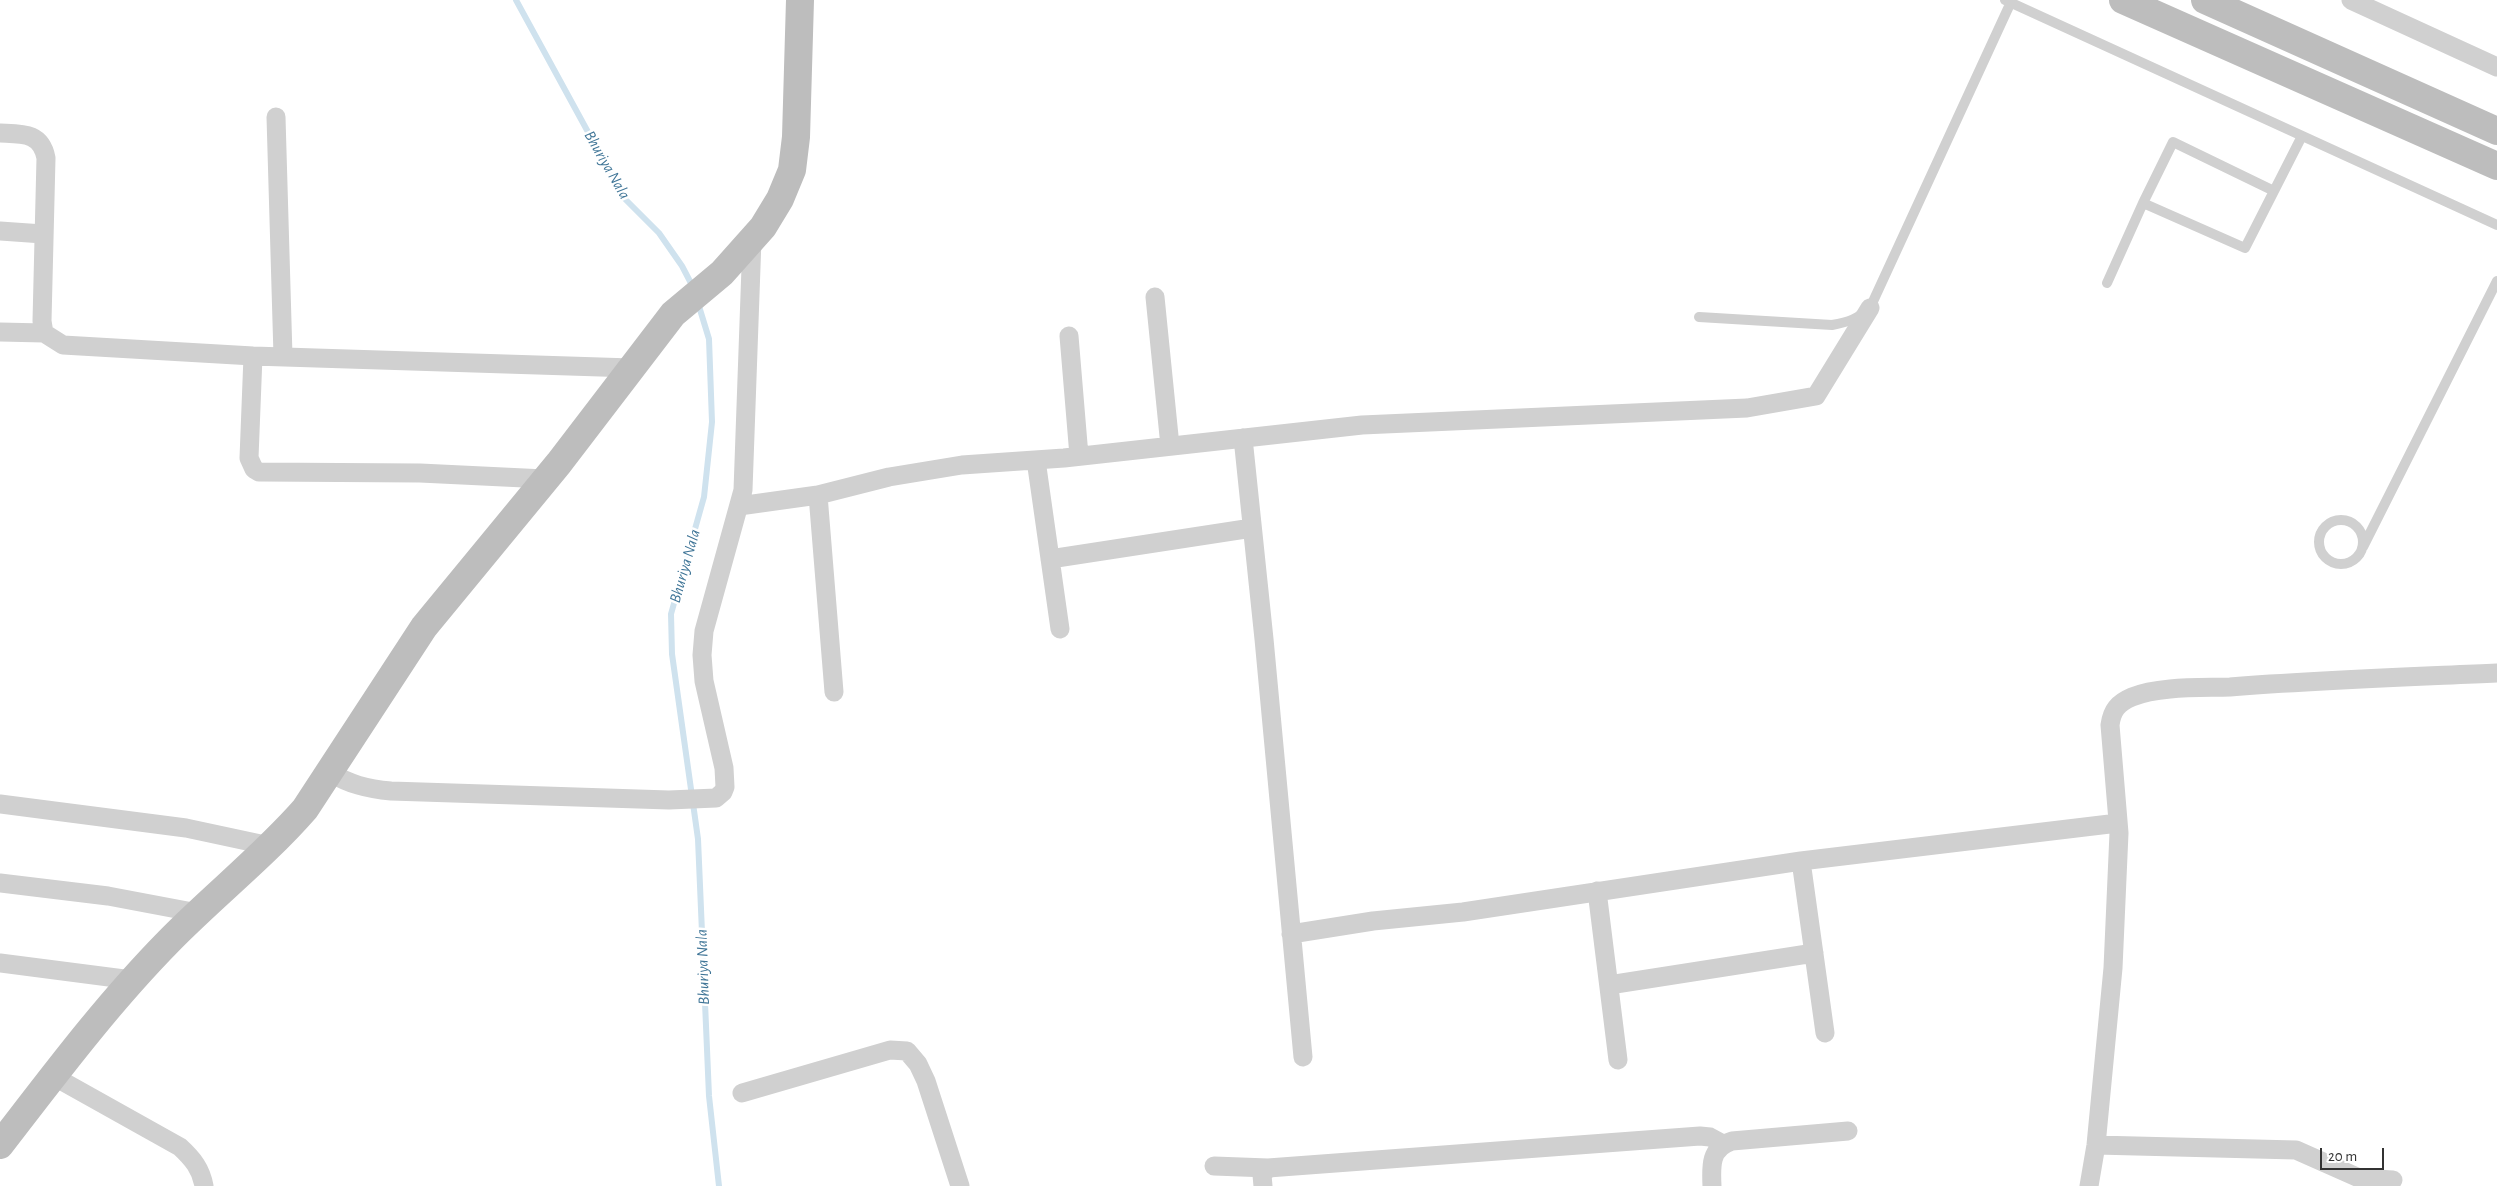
<!DOCTYPE html>
<style>
body{margin:0}
#map{position:relative;width:2497px;height:1186px;overflow:hidden;background:#fff;font-family:"Alegreya Sans",sans-serif}
canvas{display:block}
.scale{position:absolute;left:2320px;top:1148px;width:64px;height:22px;box-sizing:border-box;border:2px solid #333;border-top:0;padding-left:6px;font-size:15px;line-height:18px;white-space:nowrap;color:#333;-webkit-text-stroke:4px #fff;paint-order:stroke}
</style>
<div id="map">
<canvas width="2497" height="1186"></canvas>
<div class="scale">20 m</div>
</div>
<script>
const g = document.querySelector('canvas').getContext('2d');
g.lineJoin = 'round';
function trace(path, color, width, dash) { g.strokeStyle = color; g.lineWidth = width; g.lineCap = dash ? 'butt' : 'round'; g.setLineDash(dash || []); g.stroke(path); }
function label(font, color, halo, rows, align = 'center') {
  g.font = font + ' "Alegreya Sans",sans-serif'; g.lineWidth = 5; g.setLineDash([]); g.textBaseline = 'middle'; g.strokeStyle = halo; g.fillStyle = color; for (const [text, x, y, turn = 0] of rows) {
    g.save(); g.translate(x, y); g.rotate((+turn || 0) * Math.PI / 180); g.textAlign = isNaN(turn) ? turn : align; if (halo) g.strokeText(text, 0, 0); g.fillText(text, 0, 0); g.restore();
  }
}
const stream = new Path2D(`
 M516,0L624,198L659,233L682,266L694,289
 M698,303L709,339L712,422L704,497L671,614L672,654L698,839L709,1096L719,1186`);
const lane = new Path2D(`
 M2005,0L2497,225
 M2274,191L2173,142L2143,203L2245,248L2302,136
 M2107,283L2143,203
 M1699,317L1832,325C1848,322 1858,319 1870,308L2011,2
 M2319 542a22 22 0 1 1 44 0a22 22 0 1 1-44 0Z
 M2363,547L2497,281`);
const street = new Path2D(`
 M2351,0L2497,67
 M276,117L283,356
 M0,133C22,134 41,132 46,158L42,321L44,333L63,345L253,356L632,368
 M0,231L43,234
 M1155,297L1170,446
 M0,332L44,333
 M1069,336L1079,456
 M253,356L249,458L254,469L259,472L420,473L545,479
 M1243,438L1264,639L1303,1057
 M1036,460L1060,629
 M818,495L834,692
 M739,506L818,495L889,477L962,465L1064,458L1362,425L1747,408L1816,396L1870,308
 M1050,559L1252,528
 M329,772C349,784 367,789 391,791L669,800L716,798L723,792L725,787L724,768L704,681L702,655L704,631L743,490L752,239
 M0,804L186,828L270,846
 M1801,861L1825,1033
 M0,883L108,896L198,913
 M1597,891L1618,1060
 M1291,934L1373,921L1463,912L1801,861L2118,823
 M0,963L132,980
 M1609,985L1814,953
 M53,1076L180,1147C193,1159 201,1169 204,1186
 M742,1093L890,1050L907,1051L918,1064L926,1081L960,1186
 M2096,1145L2296,1150L2359,1178L2393,1180
 M1214,1166L1268,1168
 M1263,1186L1262,1175L1268,1168L1700,1136L1710,1137L1723,1144
 M1712,1186C1711,1166 1710,1148 1732,1141L1848,1131
 M2089,1186L2096,1145L2113,968L2119,833L2110,725C2112,710 2118,703 2132,697C2159,686 2201,688 2230,687C2319,680 2408,677 2497,673`);
const secondary = new Path2D(`
 M2123,0L2497,166
 M2205,0L2497,131
 M0,1145C54,1075 107,1004 169,941C213,896 263,857 305,809L424,627L559,463L673,314L722,273L763,227L780,199L792,170L796,137L800,0`);
const waterNames = [
 ["Bhuriya Nala",607,165,60],
 ["Bhuriya Nala",685,566,-74],
 ["Bhuriya Nala",703,967,-92]
];
trace(stream, '#cfe2ee', 6);
trace(lane, '#d0d0d0', 10);
trace(street, '#d0d0d0', 19);
trace(secondary, '#bdbdbd', 28);
label('italic 16px', '#3f7597', '#fff', waterNames);
</script>
